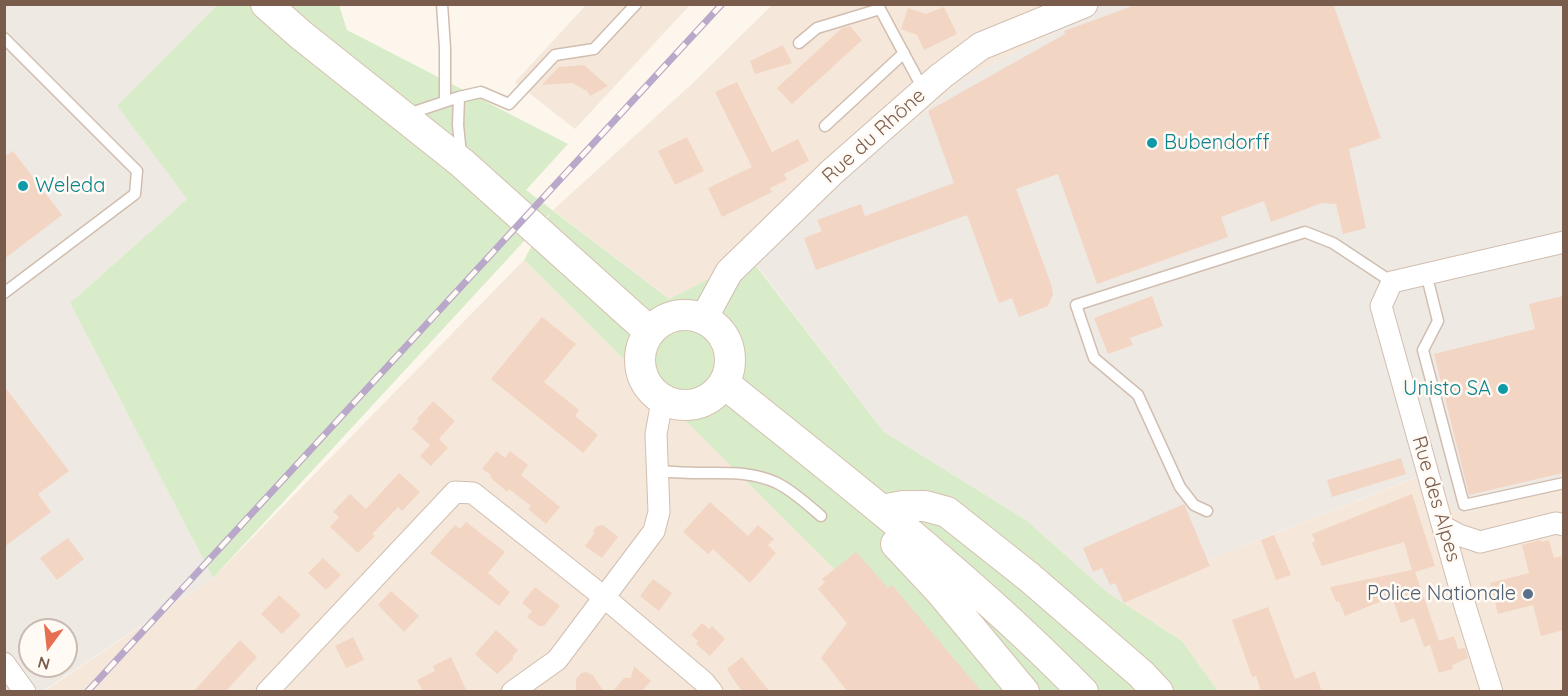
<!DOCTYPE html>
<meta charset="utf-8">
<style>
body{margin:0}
#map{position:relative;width:1568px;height:696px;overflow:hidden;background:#fdf6ec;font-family:Quicksand,sans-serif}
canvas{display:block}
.frame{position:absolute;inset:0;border:6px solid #7a5c4d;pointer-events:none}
.north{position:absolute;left:18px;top:618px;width:60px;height:60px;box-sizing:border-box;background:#fffaf3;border:2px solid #cabbb1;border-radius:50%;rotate:195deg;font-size:16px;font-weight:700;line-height:24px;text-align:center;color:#7a5c4d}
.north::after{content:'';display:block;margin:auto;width:21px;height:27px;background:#e76f51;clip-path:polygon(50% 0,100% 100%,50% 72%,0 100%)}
</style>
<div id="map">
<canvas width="1568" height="696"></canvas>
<div class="frame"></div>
<div class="north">N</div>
</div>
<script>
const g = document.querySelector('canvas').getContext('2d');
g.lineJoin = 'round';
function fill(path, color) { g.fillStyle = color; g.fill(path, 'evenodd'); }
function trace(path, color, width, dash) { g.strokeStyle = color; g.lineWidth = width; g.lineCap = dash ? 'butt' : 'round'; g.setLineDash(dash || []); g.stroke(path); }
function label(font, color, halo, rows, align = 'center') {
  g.font = font + ' Quicksand,sans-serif'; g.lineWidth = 5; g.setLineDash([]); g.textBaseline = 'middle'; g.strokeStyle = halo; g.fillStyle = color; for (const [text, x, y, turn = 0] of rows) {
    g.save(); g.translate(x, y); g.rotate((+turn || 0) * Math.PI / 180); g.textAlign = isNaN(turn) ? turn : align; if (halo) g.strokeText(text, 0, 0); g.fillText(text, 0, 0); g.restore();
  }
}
const residential = new Path2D(`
 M586,5H690L575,129L515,82Z
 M772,5H1069L1061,29L962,80L751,258L669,299L553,210L693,83Z
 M524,260L957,691L43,692L213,578Z
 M1437,469L1455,511L1470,512L1563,483V691H1218L1182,641L1108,593L1124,603L1210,565L1208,560Z`);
const industrial = new Path2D(`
 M4,5H217L117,106L187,199L70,303L213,578L43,691H5ZM30,630H66V666H30Z
 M1069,5H1563V483L1470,512L1454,511L1436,469L1208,560L1210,566L1124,603L1108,593L1026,520L884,432L751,258L962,80L1061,29Z`);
const green = new Path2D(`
 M217,5H339L347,30L568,144L526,190L669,299L750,258L884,432L1026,520L1108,593L1182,641L1218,691H957L524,260L550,213L213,578L70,303L187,199L117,106Z`);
const building = new Path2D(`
 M1138,4H1333L1381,138L1349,149L1366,228L1343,234L1336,204L1322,203L1271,222L1264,201L1221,217L1228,237L1097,284L1058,174L1016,189L1051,284L1053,294L1048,306L1019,317L1012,298L999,303L967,215L816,270L804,238L822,231L817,220L861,204L865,216L954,183L928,111L1065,34L1064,31Z
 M944,7L957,34L924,50L917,35L901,29L908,8L926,14Z
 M850,26L862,40L792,104L777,88L842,28Z
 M783,45L792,63L755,74L750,61Z
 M584,65L608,86L590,96L587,91L572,83L542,85L559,67Z
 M737,82L772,152L798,139L809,161L784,174L787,180L770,188L772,192L722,217L708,188L752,167L715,92Z
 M687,137L704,171L675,185L658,151Z
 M13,151L62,215L4,259V157Z
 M1152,296L1163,326L1130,338L1133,345L1108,354L1094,318Z
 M1563,296V473L1469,495L1434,354L1535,329L1529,304Z
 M542,317L576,344L544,382L579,410L575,416L598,435L583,453L491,379Z
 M4,386L69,471L38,494L51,512L4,547Z
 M433,401L455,421L439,439L448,448L431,466L420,456L430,445L412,429L419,421L417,419Z
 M496,451L505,458L510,451L528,465L521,475L560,507L546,524L528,509L531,506L509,489L507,492L490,477L491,475L482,469Z
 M1401,458L1406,474L1332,497L1327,480Z
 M399,473L420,492L402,511L398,507L372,534L375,536L358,553L330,527L339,517L333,512L350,494L366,509Z
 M1412,494L1435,566L1415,572L1439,641L1454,636L1458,649L1465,648L1468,658L1452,665L1453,669L1439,673L1430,645L1424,647L1414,618L1401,623L1392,597L1345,616L1339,601L1336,602L1330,587L1412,570L1404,542L1322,566L1312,543L1315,541L1312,534Z
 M710,502L748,536L758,525L774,539L768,545L776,553L750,583L713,549L708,554L683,532Z
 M1184,504L1210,566L1124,603L1115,583L1110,585L1102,568L1093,572L1083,548Z
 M466,522L505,552L488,573L510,592L499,606L430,553L455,525L460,529Z
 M603,525L618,537L602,558L585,546L594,534L593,531L597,526Z
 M1274,535L1291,575L1276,580L1261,540Z
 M68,538L84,559L57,580L40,558Z
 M1541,540L1542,542L1549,540L1554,558L1561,556L1563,565V630L1541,636L1533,605L1498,614L1490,583L1529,573L1522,545Z
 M856,552L888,588L892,585L982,692H848L821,658L847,623L818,589L825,582L822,579Z
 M323,558L341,575L326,590L308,573Z
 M653,579L672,593L659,611L640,596Z
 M535,587L560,606L544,626H539L527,617L532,611L522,603Z
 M391,591L419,616L404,632L378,605Z
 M279,595L301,615L282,634L261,614Z
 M1268,607L1295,679L1315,671L1322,692H1265L1264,690L1280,684L1261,691L1256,676L1252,677L1232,620Z
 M702,623L709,629L712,626L725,639L710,656L696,644L698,641L691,635Z
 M496,630L518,650L513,656V659L497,674L475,654Z
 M353,637L364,660L346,668L335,646Z
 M240,640L257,657L225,692H193Z
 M451,657L467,692H423L417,680L435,671L433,666Z
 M742,657L770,692H743L736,683L727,669Z
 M634,666L651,681L641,692H612L624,678H631Z
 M586,672L593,675L604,692H576V679L581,673Z`);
const service = new Path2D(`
 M442,4L445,48V101
 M4,38L137,171L135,194L4,293
 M799,43L817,28L880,9L923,89
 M459,97L458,125L461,154
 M408,114L459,97L481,92L509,104L555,55L594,49L636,4
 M825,126L904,53
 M1426,273L1438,321L1423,350L1464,505L1564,483
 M657,471C671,472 685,473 699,473C725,473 752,471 777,483C793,491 807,504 821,516
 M1207,511L1194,505L1180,487L1138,395L1094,358L1076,305L1305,232L1333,243L1392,282`);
const minor = new Path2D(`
 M1444,527L1459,535L1480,542L1556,523L1564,525
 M4,663L25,692
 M267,692L455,492L473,493L605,598L704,682L712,692
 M512,692L557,660L654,531L659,512L656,434L662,401
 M1492,692L1465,606L1381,306L1392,282L1564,242`);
const tertiary = new Path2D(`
 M704,318L729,272L832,172L941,76L981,46L1084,4`);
const secondary = new Path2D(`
 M266,4L301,35L462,163L649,331
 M640 360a45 45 0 1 1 90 0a45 45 0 1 1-90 0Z
 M725,384C848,483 973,579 1083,692
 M882,510L903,506H925L947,512L1029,577L1141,674L1158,692
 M896,544L940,591L1024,692`);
const rail = new Path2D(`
 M87,692L722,4`);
const markers = [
 [1152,143,6,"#0f9aa8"],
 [23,186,6,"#0f9aa8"],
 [1503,389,6,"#0f9aa8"],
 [1528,594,6,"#5c6f8a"]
];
const streetNames = [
 ["Rue du Rhône",874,136,-42],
 ["Rue des Alpes",1436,499,74]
];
const cultureNames = [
 ["Bubendorff",1164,143],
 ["Weleda",35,186],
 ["Unisto SA",1491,389,"right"]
];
const serviceNames = [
 ["Police Nationale",1516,594]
];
fill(residential, '#f5e8da');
fill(industrial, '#efe9e4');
fill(green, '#d8ecc9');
fill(building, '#f3d5c3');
trace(service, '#d1beb0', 13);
trace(minor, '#d1beb0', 23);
trace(tertiary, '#d1beb0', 29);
trace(secondary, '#d6c0b0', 32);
trace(service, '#fff', 10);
trace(minor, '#fff', 21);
trace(tertiary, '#fff', 27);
trace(secondary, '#fff', 30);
trace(rail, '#b9a8c9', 7);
trace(rail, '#fffaf3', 4.5, [14]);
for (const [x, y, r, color] of markers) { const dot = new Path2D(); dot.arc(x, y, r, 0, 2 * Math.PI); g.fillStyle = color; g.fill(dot); trace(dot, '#fffaf3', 2); }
label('20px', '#7a5c4d', '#fffaf3', streetNames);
label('20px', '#0d838f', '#fffaf3', cultureNames, 'left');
label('20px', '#4e5e75', '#fffaf3', serviceNames, 'right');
</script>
